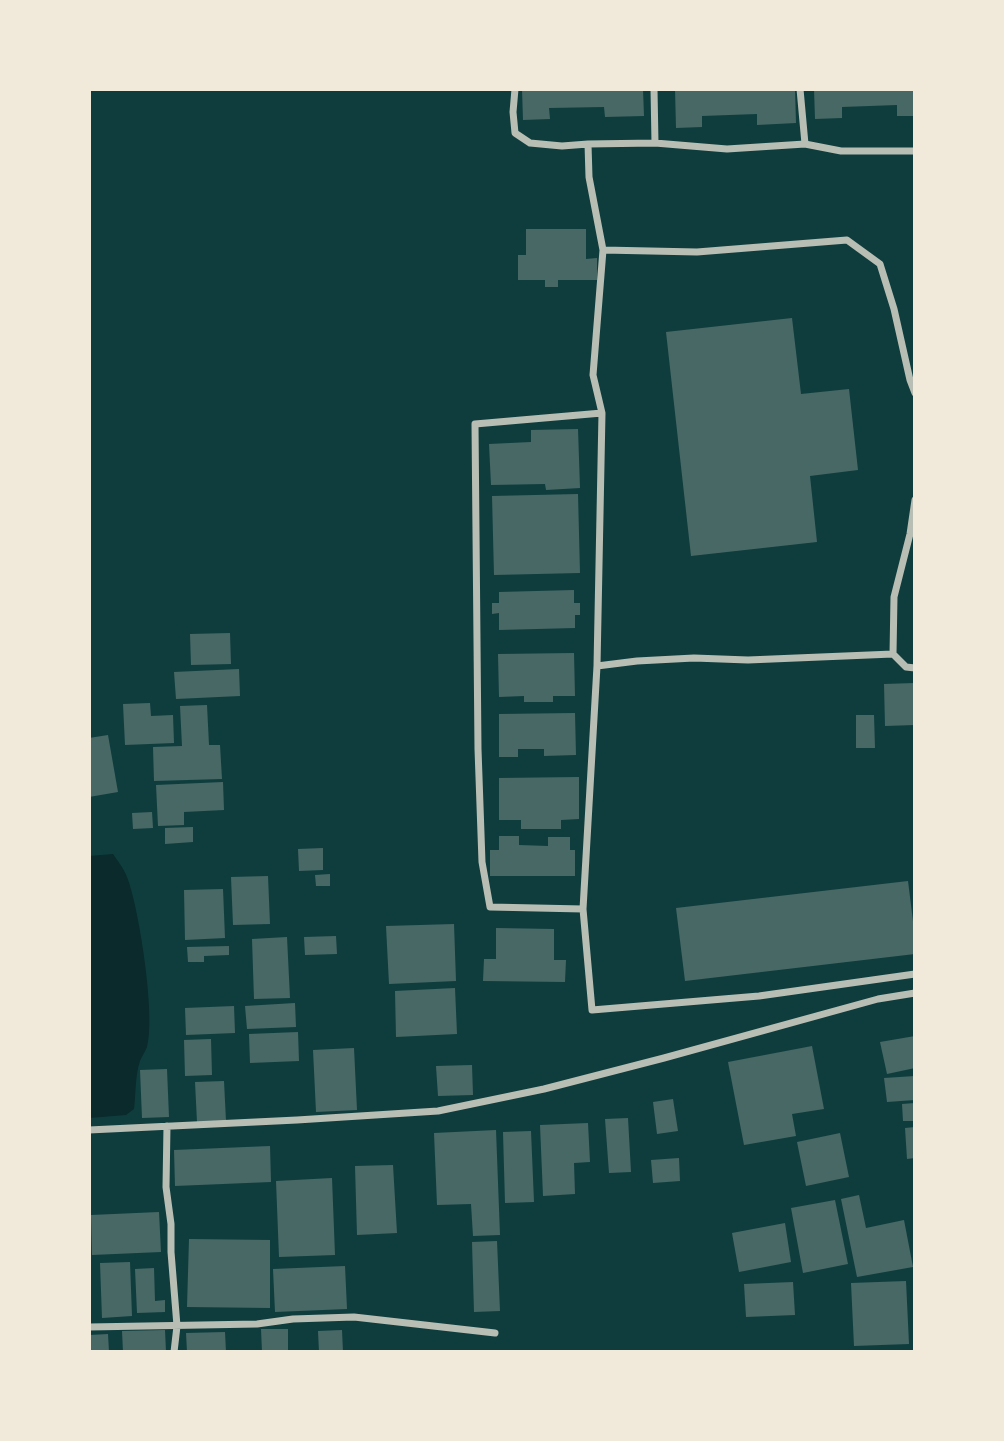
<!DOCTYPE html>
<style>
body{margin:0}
#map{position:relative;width:1004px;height:1441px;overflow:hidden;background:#0f3d3e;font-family:"PT Sans Narrow",sans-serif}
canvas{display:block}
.frame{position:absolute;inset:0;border:91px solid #f1e9da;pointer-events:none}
</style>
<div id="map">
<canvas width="1004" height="1441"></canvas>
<div class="frame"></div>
</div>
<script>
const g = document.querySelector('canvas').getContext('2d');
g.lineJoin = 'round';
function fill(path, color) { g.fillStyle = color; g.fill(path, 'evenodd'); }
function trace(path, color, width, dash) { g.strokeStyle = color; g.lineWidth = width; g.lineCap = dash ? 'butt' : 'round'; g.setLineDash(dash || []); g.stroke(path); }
const water = new Path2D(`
 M113,854C118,861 124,869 127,877C139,907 156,1017 147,1047C145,1052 142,1056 140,1061C135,1076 136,1093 134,1109L126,1115L89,1118V856Z`);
const building = new Path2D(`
 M522,89H643L644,116L605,117L604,107L549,108L550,119L523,120Z
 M675,89H795L796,123L757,125V114L702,116V127L676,128Z
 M814,89H915V116H897V105L842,107V118L815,119Z
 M526,229H586V259L597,258V280H558V287H545V280H518V255H526Z
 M792,318L801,394L849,389L858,470L810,476L817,542L691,556L666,332Z
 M578,429L580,488L546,490L545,484L491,485L489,444L531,442V430Z
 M578,494L580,573L494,575L492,496Z
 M574,590V603H580V615H575V628L499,630V613L492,614V603H499V592Z
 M230,633L231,664L191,665L190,634Z
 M574,653L575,696H553V702H524V696L499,697L498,654Z
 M239,669L240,696L176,699L174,672Z
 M915,683V725L885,726L884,684Z
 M150,703L151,716L173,715L174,743L125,745L123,704Z
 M207,705L209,745H220L222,779L154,781L153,747L182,746L180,706Z
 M575,713L576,755L544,756V749H518V757H499V714Z
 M856,715H874L875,748H856Z
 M108,735L118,792L89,797V738Z
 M579,777V819L561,820V829H521V820H499V778Z
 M223,782L224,810L184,812V825L158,826L156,785Z
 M152,812L153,828L133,829L132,813Z
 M193,827V842L165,844V828Z
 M499,836H519V845L548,846V837H570V850H575V876H490V850H499Z
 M323,848V870L299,871L298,849Z
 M330,874V886H316L315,875Z
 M268,876L270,924L233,925L231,877Z
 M908,881L915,937V954L685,981L676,908Z
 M223,889L225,938L185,940L184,890Z
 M454,924L456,981L389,984L386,926Z
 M496,928L554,929V960H566L565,982L483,981L484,959H496Z
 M336,936L337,954L305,955L304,937Z
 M287,937L290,998L254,999L252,939Z
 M229,946V955L204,956V962H188L187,947Z
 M455,988L457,1034L396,1037L395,991Z
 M295,1003L296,1027L247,1029L245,1006Z
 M234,1006L235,1033L186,1035L185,1008Z
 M298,1032L299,1061L250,1063L249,1034Z
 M915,1036V1068L887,1074L880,1042Z
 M211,1039L212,1075L185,1076L184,1040Z
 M812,1046L824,1109L792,1114L796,1136L744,1145L728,1062Z
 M354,1048L357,1110L316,1112L313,1050Z
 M472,1065L473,1095L438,1096L436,1066Z
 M167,1069L169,1117L142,1118L140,1070Z
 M915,1076V1100L887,1102L884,1078Z
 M224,1081L226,1121L197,1122L195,1082Z
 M673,1099L678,1131L657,1134L653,1102Z
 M915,1103V1121H903L902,1104Z
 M628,1118L631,1172L609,1173L605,1119Z
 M588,1123L590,1162L574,1163L575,1194L543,1196L540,1125Z
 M915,1127V1158L907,1159L905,1128Z
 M496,1130L500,1235L473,1236L471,1204L437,1205L434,1133Z
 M531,1131L534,1202L505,1203L503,1132Z
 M840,1133L849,1177L806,1186L797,1142Z
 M270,1146L271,1182L175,1186L174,1150Z
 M679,1158L680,1181L653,1183L651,1160Z
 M393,1165L397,1233L357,1235L355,1166Z
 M332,1178L335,1255L279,1257L276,1181Z
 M859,1195L866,1228L904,1220L913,1267L857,1277L841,1199Z
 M835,1200L848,1264L803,1273L791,1208Z
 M159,1212L161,1252L92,1255L91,1215Z
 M785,1223L791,1262L739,1272L732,1233Z
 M189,1239L270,1240V1308L187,1307Z
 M497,1241L500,1311L474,1312L472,1242Z
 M130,1262L132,1316L102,1318L100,1263Z
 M345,1266L347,1309L275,1312L273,1269Z
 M154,1268L155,1301L165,1300V1312L137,1313L135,1269Z
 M906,1281L909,1344L854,1346L851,1283Z
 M793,1282L795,1315L746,1317L744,1284Z
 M261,1329H288V1352H262Z
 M165,1330L166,1352H123L122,1331Z
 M342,1330L343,1352H319L318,1331Z
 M225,1332L226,1352H187L186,1333Z
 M108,1334L109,1352H89V1335Z`);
const minor = new Path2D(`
 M515,89L513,112L515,133L530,143L562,146L588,144
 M654,89L655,143
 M800,89L805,144
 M915,151H841L805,144L727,149L655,143L588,144L589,177L603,250L697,252L847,240L880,264L894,309L910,380L915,393
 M603,250L593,375L602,413L597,666L637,661L694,658L748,660L893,654
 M915,500L910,534L894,597L893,654L906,667L915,668
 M597,666L583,909L490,907L482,862L478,749L475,424L602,413
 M583,909L592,1010L759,996L915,974
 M167,1126L166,1187L171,1224V1252L177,1326L174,1352
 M89,1130L297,1120L438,1111L544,1089L664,1058L878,999L915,993
 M89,1327L257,1324L293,1319L354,1317L495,1333`);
fill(water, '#0a2a2b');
fill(building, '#486865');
trace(minor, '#b8beb3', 7);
</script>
